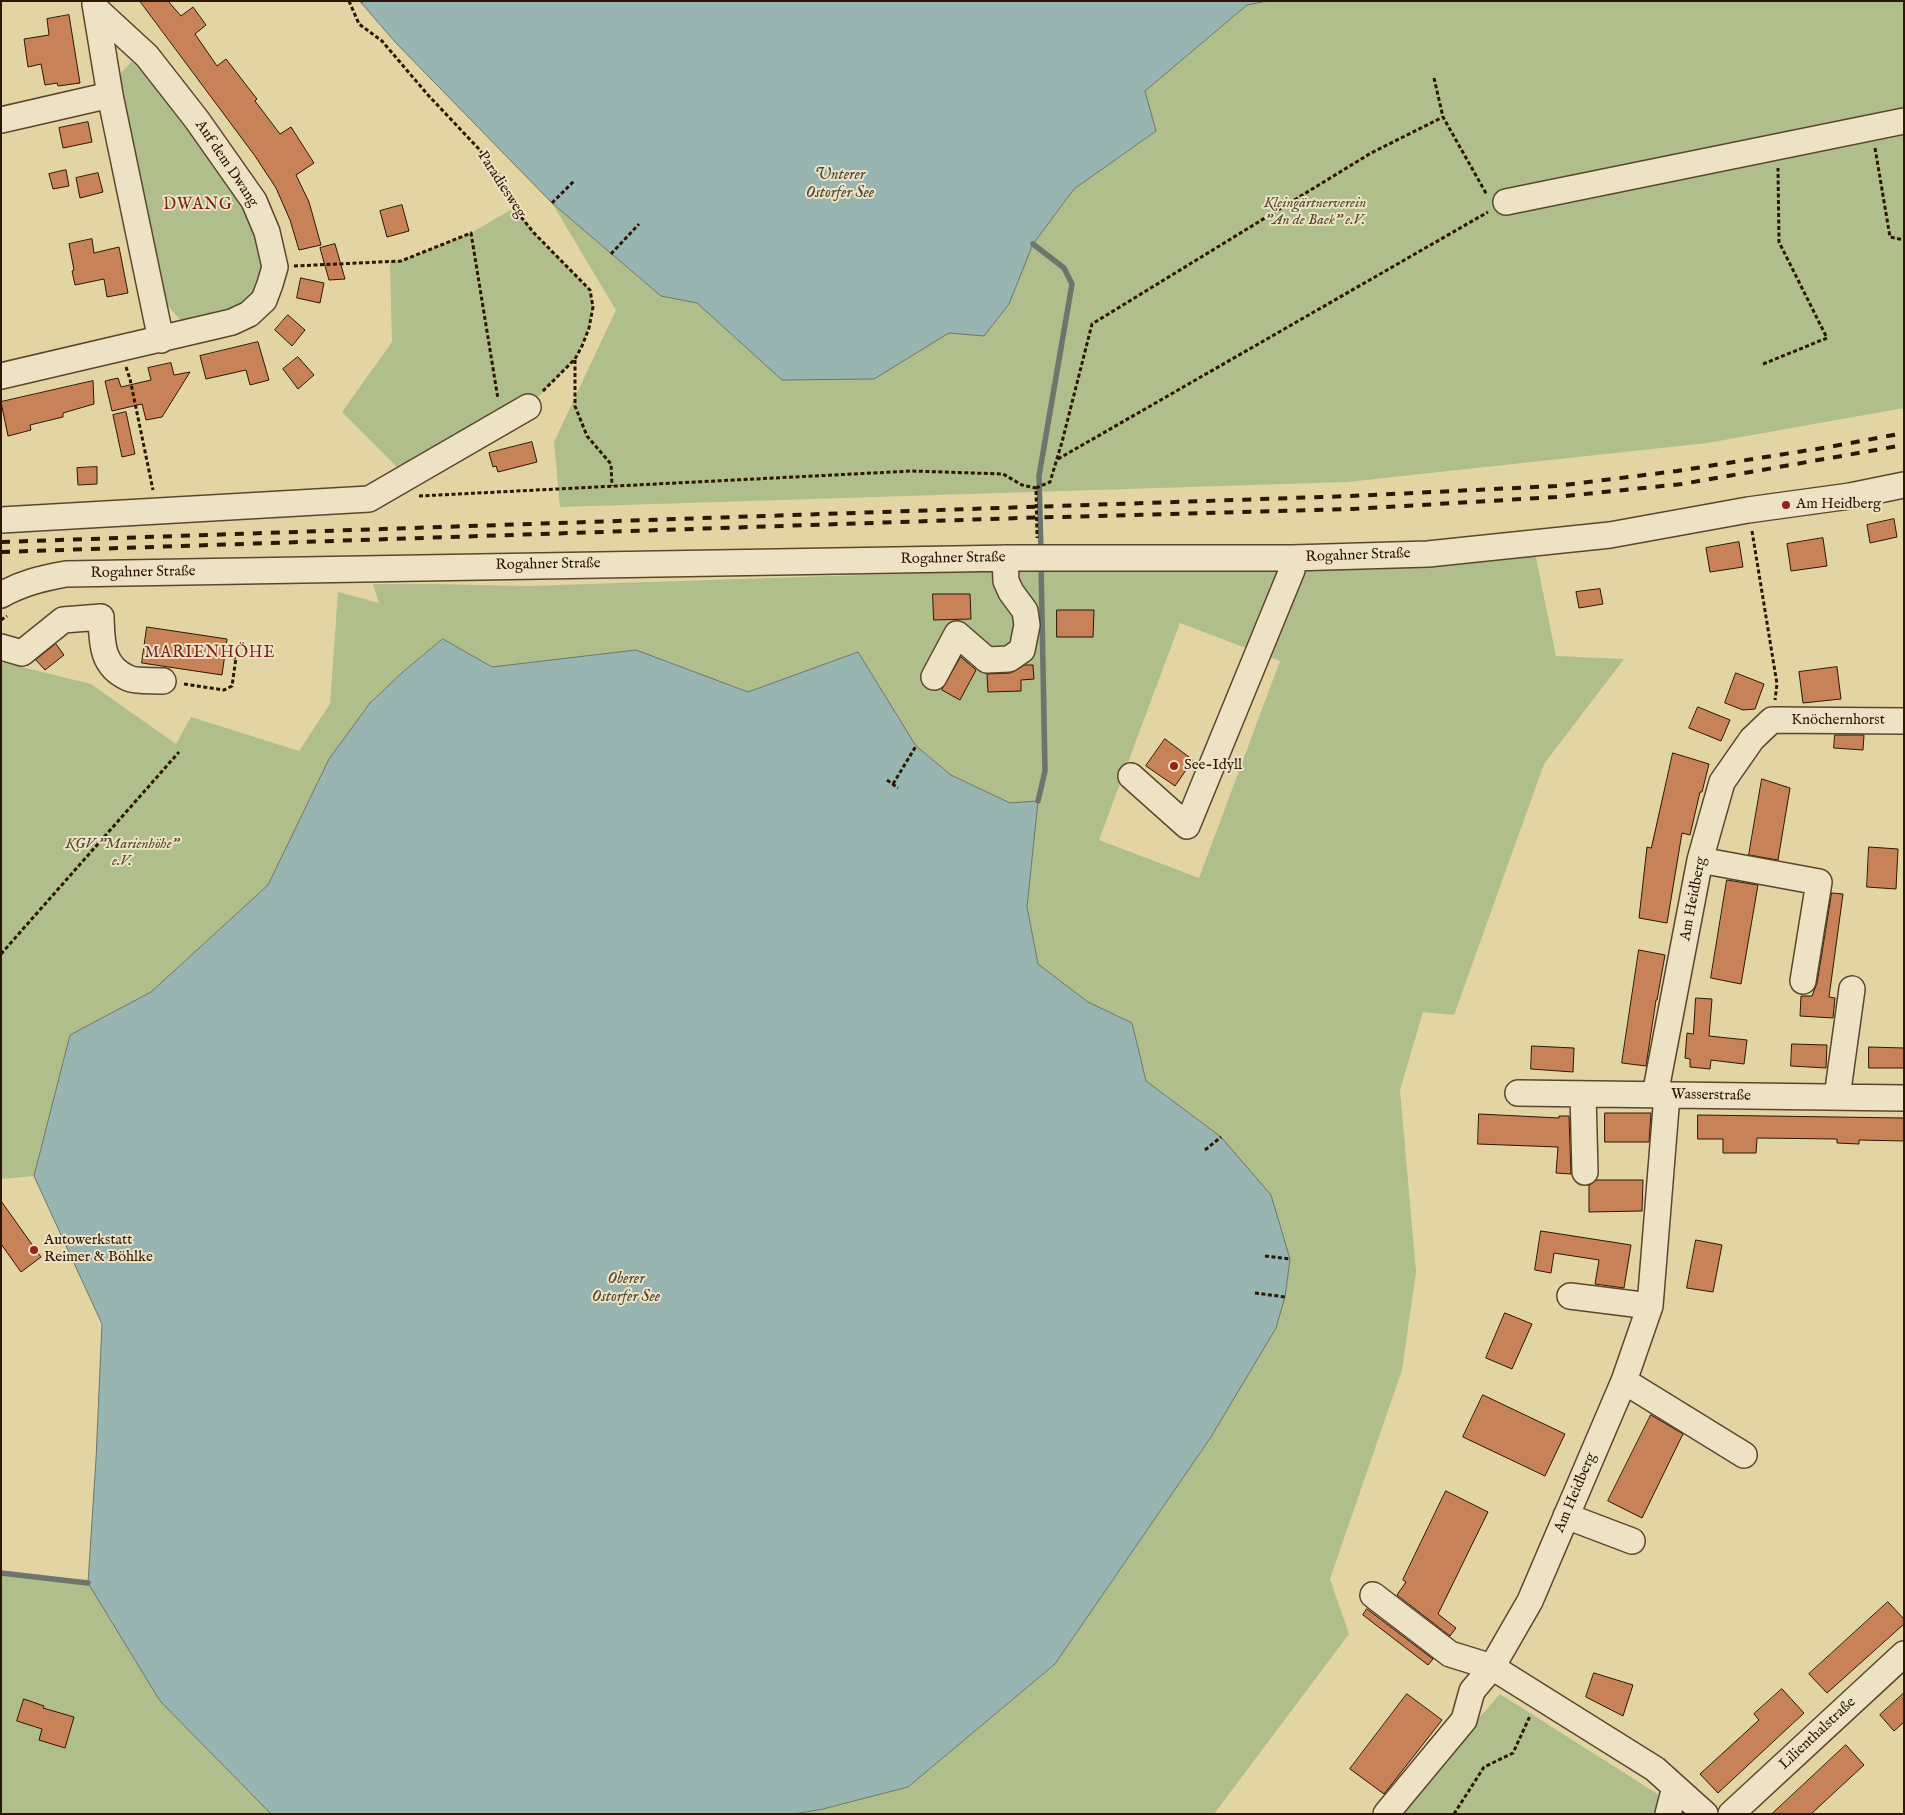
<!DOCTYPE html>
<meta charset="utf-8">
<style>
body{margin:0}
#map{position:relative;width:1905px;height:1815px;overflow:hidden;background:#e3d4a4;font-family:"IM FELL English",serif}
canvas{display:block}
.frame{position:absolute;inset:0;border:2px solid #2e1605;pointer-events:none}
</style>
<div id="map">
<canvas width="1905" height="1815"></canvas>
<div class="frame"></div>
</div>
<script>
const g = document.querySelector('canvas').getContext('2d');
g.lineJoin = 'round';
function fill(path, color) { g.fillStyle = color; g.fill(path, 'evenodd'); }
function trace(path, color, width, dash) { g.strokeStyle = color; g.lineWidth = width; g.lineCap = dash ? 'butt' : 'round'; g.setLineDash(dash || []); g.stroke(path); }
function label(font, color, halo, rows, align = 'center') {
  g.font = font + ' "IM FELL English",serif'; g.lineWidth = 4; g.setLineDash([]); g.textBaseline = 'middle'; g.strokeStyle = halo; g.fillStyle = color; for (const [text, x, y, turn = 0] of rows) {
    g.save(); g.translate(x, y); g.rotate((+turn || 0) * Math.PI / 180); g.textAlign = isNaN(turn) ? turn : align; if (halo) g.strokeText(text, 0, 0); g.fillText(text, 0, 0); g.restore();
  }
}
const green = new Path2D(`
 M1267,1H1904V408L1707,443L1347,482L560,507L554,442L616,310L552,203L661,296L697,303L782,380L874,379L949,333L984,336L1009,304L1033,244L1074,189L1156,131L1145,91L1247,5Z
 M131,62L142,66L249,204L270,270L243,312L182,322L164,301L121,92V73Z
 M514,208L534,233L590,290L593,307L589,328L575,359L528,407L403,473L342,412L392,342L390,261H401L471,233Z
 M1535,553L1556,656L1624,659L1544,764L1454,1015L1423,1012L1400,1090L1416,1272L1402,1370L1330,1579L1349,1634L1214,1814H794L823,1809L908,1787L1055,1664L1211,1437L1276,1328L1221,1137L1146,1081L1132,1023L1088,1002L1038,964L1027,907L1038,802L1010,803L951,775L916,746L858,652L748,692L636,650L492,667L443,639L404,671L370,703L329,759L268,885L151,992L70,1035L34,1176L1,1179V662L91,684L176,744L191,717L299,751L330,704L338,592L379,603L373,584H433L528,586ZM1180,623L1280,661L1199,878L1099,840Z
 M1,1573L88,1583L160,1701L271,1814H1Z
 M1500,1694L1689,1814H1396Z`);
const water = new Path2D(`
 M360,1H1267L1247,5L1145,91L1156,131L1074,189L1033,244L1009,304L984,336L949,333L874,379L782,380L697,303L661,296L552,203L396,43Z
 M443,639L492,667L636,650L748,692L858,652L916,746L951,775L1010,803L1038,801L1027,907L1038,964L1088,1002L1132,1023L1146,1081L1221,1137L1271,1195L1290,1259L1285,1297L1276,1328L1211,1437L1055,1664L908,1787L823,1809L794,1814H271L160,1701L88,1583L96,1459L102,1324L34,1176L70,1035L151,992L268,885L329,759L370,703L404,671Z`);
const stream = new Path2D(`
 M1033,244L1064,268L1072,284L1039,476L1041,553
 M1038,801L1045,771L1041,564
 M1,1573L88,1583`);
const building = new Path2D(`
 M140,1H168L181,16L193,7L206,25L195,34L217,66L226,59L257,99L255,101L280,134L291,127L314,163L296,175L309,202L321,245L299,250L290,220L276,188L255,156Z
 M69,15L80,83L58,86L57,83L45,85L41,64L28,67L24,39L49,35L47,19Z
 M88,122L92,142L63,148L59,128Z
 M66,170L69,186L53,189L49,174Z
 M98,173L103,192L80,198L76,178Z
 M402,205L409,231L387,237L380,211Z
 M92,239L94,253L119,247L128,293L107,297L104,279L75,285L72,271L74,270L69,244Z
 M335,244L345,279L329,280L320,248Z
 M301,278L324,283L320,303L297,298Z
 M288,315L305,330L292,346L275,330Z
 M258,342L269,380L250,385L246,370L206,379L200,356Z
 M298,357L314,375L298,389L283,369Z
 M171,363L174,375L190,372L162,417L146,420L142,404L112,411L105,381L118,378L121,387L151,380L148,368Z
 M93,381L94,404L63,413V417L30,425L31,430L8,436L1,402Z
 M126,412L135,454L122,457L113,415Z
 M532,442L537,462L498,472L496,466L493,467L489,453Z
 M97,467V484L78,485L77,468Z
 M1894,519L1897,537L1870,543L1867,525Z
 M1823,538L1827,566L1791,571L1787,544Z
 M1739,542L1743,567L1710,572L1706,548Z
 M1600,589L1603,604L1579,608L1576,592Z
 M933,594H970L971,619L934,620Z
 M1057,610H1094L1093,637H1057Z
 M147,627L227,639L222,675L142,663Z
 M56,644L64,655L45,670L36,660Z
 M961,657L976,670L960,700L942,690Z
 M1025,665H1033L1034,679L1021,680V691L988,692L987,674L1010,673Z
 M1837,667L1841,699L1803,703L1799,672Z
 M1736,673L1764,684L1755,709L1743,710L1725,703Z
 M1698,707L1730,720L1721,741L1689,728Z
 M1835,735H1864L1863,750L1834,748Z
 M1165,739L1193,760L1175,786L1146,766Z
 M1673,753L1709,764L1702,792H1700L1690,835L1682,833L1667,923L1639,918L1647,847L1651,848Z
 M1762,779L1790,788L1778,860L1749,855Z
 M1869,847L1898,849L1896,889L1867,887Z
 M1727,880L1758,885L1741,984L1711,978Z
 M1832,893L1843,894L1829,997L1835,998L1833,1018L1800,1016L1801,996H1812L1817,983Z
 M1639,950L1665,955L1657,1000H1656L1646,1066L1622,1063Z
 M1696,998L1712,999L1709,1036L1747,1040L1744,1064L1711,1060L1710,1069L1690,1067V1059L1685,1058L1687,1033L1693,1034Z
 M1792,1044L1827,1045L1826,1068L1791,1066Z
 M1532,1046L1574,1048L1573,1072L1531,1069Z
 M1869,1047L1904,1048V1068H1869Z
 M1605,1113H1651L1649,1142H1605Z
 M1479,1114L1559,1118V1116H1569L1571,1174L1556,1173L1558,1147L1478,1144Z
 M1698,1115L1904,1118V1141L1859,1140V1144L1837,1143V1139L1757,1138L1756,1153H1723V1139H1698Z
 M1596,1180H1643L1642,1211L1589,1212V1185Z
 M1,1201L41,1257L21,1272L1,1244Z
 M1541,1231L1631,1245L1624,1288L1595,1284L1599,1260L1554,1253L1551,1273L1535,1270Z
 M1696,1240L1722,1245L1713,1292L1687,1288Z
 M1505,1313L1532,1324L1512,1369L1486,1358Z
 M1483,1395L1565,1434L1545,1476L1463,1437Z
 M1651,1415L1683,1434L1642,1518L1608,1501Z
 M1446,1491L1488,1512L1438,1614L1456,1628L1450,1636L1397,1595L1406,1582L1403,1580Z
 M1888,1602L1904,1619V1624L1827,1693L1809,1674Z
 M1367,1609L1433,1659L1428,1665L1363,1615Z
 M1594,1673L1633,1685L1623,1716L1586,1697Z
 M1782,1689L1804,1713L1718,1793L1700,1774L1759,1720L1754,1714Z
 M1904,1693V1722L1894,1731L1880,1715Z
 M1407,1694L1442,1720L1384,1794L1350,1769Z
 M24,1699L44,1706L43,1708L74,1717L65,1748L39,1740L42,1729L17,1721Z
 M1846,1745L1864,1765L1811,1814H1772Z`);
const path = new Path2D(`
 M349,1L359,24L382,41L428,95L478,148L501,178L514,208L534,233L590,290L593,307L589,328L582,346L575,359L542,392
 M361,2L362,1
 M1434,78L1443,117L1487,195
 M1875,148L1890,237L1904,240
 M552,203L575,180
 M611,254L639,224
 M294,266L401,261L471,233L498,399
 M575,360V406L587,436L611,464L612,486
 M1763,364L1827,338L1779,242L1778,168
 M126,367L130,379L153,490
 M1058,459L1488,212
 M1036,488L1050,482L1062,442L1092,324L1371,153L1443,117
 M419,496L912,471L1003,474L1022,485L1036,488L1037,538
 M1752,531L1777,684L1775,700
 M1,620L7,616
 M184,684L224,690L232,686L236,658L225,657
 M887,780L898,788
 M893,784L916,746
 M1,954L179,752
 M1205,1150L1221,1137
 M1265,1256L1290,1259
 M1255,1293L1285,1297
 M1454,1814L1484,1767L1513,1753L1530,1716`);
const minor = new Path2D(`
 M95,4L110,95L161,340
 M1,120L110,95
 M1506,202L1904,121
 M1,376L232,322L249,314L264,300L270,284L275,267L267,232L254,201L197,120L147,56L97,10
 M1,520L369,499L528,407
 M1,595C22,583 43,578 66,574L1013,558H1292L1428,554L1610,535L1748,510L1850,496L1904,485
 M1,647L22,653L63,620L101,617C102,642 101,666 128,678C137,682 153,680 163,681
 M934,677L957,634L987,660L1009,659L1022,650L1027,625L1025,611L1011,592L1006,581L1005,558
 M1131,776L1187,826L1292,570V558
 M1700,860L1819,882L1803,981
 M1518,1093L1904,1098
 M1583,1094L1585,1172
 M1655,1095L1700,860L1722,782L1752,739L1772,720L1904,721
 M1667,1095L1650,1306L1624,1381L1530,1601L1492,1667L1655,1769L1705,1814
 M1837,1097L1852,989
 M1570,1296L1650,1306
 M1624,1381L1744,1455
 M1566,1516L1632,1541
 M1373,1595L1450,1654L1492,1667L1472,1691L1464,1720L1386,1814
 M1668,1814L1675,1787
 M1731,1814L1904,1654`);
const rail = new Path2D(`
 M1,542L1351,496L1556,486L1677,471L1829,447L1904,433
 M1,552L1021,518L1353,509L1556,497L1682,484L1904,445`);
const markers = [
 [1786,505,5,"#8f2418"],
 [1174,766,5,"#8f2418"],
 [34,1250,5,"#8f2418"]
];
const streetNames = [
 ["Auf dem Dwang",226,164,56],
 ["Paradiesweg",501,185,57],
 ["Rogahner Straße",1358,556,-2],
 ["Rogahner Straße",953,559,-1],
 ["Rogahner Straße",548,565,-1],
 ["Rogahner Straße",143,573,-1],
 ["Knöchernhorst",1838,721],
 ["Am Heidberg",1694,899,-79],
 ["Wasserstraße",1711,1096,1],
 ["Am Heidberg",1576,1493,-67],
 ["Lilienthalstraße",1818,1734,-43]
];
const parkNames = [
 ["Kleingärtnerverein",1315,204],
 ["\"An de Baek\" e.V.",1315,221],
 ["KGV \"Marienhöhe\"",122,845],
 ["e.V.",122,862]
];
const poiNames = [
 ["Am Heidberg",1796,505],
 ["See-Idyll",1184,766],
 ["Autowerkstatt",44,1241],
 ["Reimer & Böhlke",44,1258]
];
const waterNames = [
 ["Unterer",840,176],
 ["Ostorfer See",840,194],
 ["Oberer",626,1280],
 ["Ostorfer See",626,1298]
];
const neighbourhoodNames = [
 ["DWANG",198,206],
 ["MARIENHÖHE",210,654]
];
fill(green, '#afbe8a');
fill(water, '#99b5b1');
trace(water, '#6e756c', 1);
trace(stream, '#6e756c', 5.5);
fill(building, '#c78258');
trace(building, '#2e1605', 1);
trace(minor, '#5b462d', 28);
trace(path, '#2e1605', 3, [4, 2.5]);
trace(minor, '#ede3c4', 25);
trace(rail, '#2e1605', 4, [9, 9]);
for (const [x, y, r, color] of markers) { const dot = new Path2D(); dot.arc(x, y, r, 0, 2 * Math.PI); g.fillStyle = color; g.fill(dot); trace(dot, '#ede3c4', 2); }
label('15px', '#2e1605', '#ede3c4', streetNames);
label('italic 15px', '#55482d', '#ede3c4', parkNames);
label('15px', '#2e1605', '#ede3c4', poiNames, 'left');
label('italic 16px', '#4e4639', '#ede3c4', waterNames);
g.letterSpacing = '1px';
label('16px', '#7a1f14', '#ede3c4', neighbourhoodNames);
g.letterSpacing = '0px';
</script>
